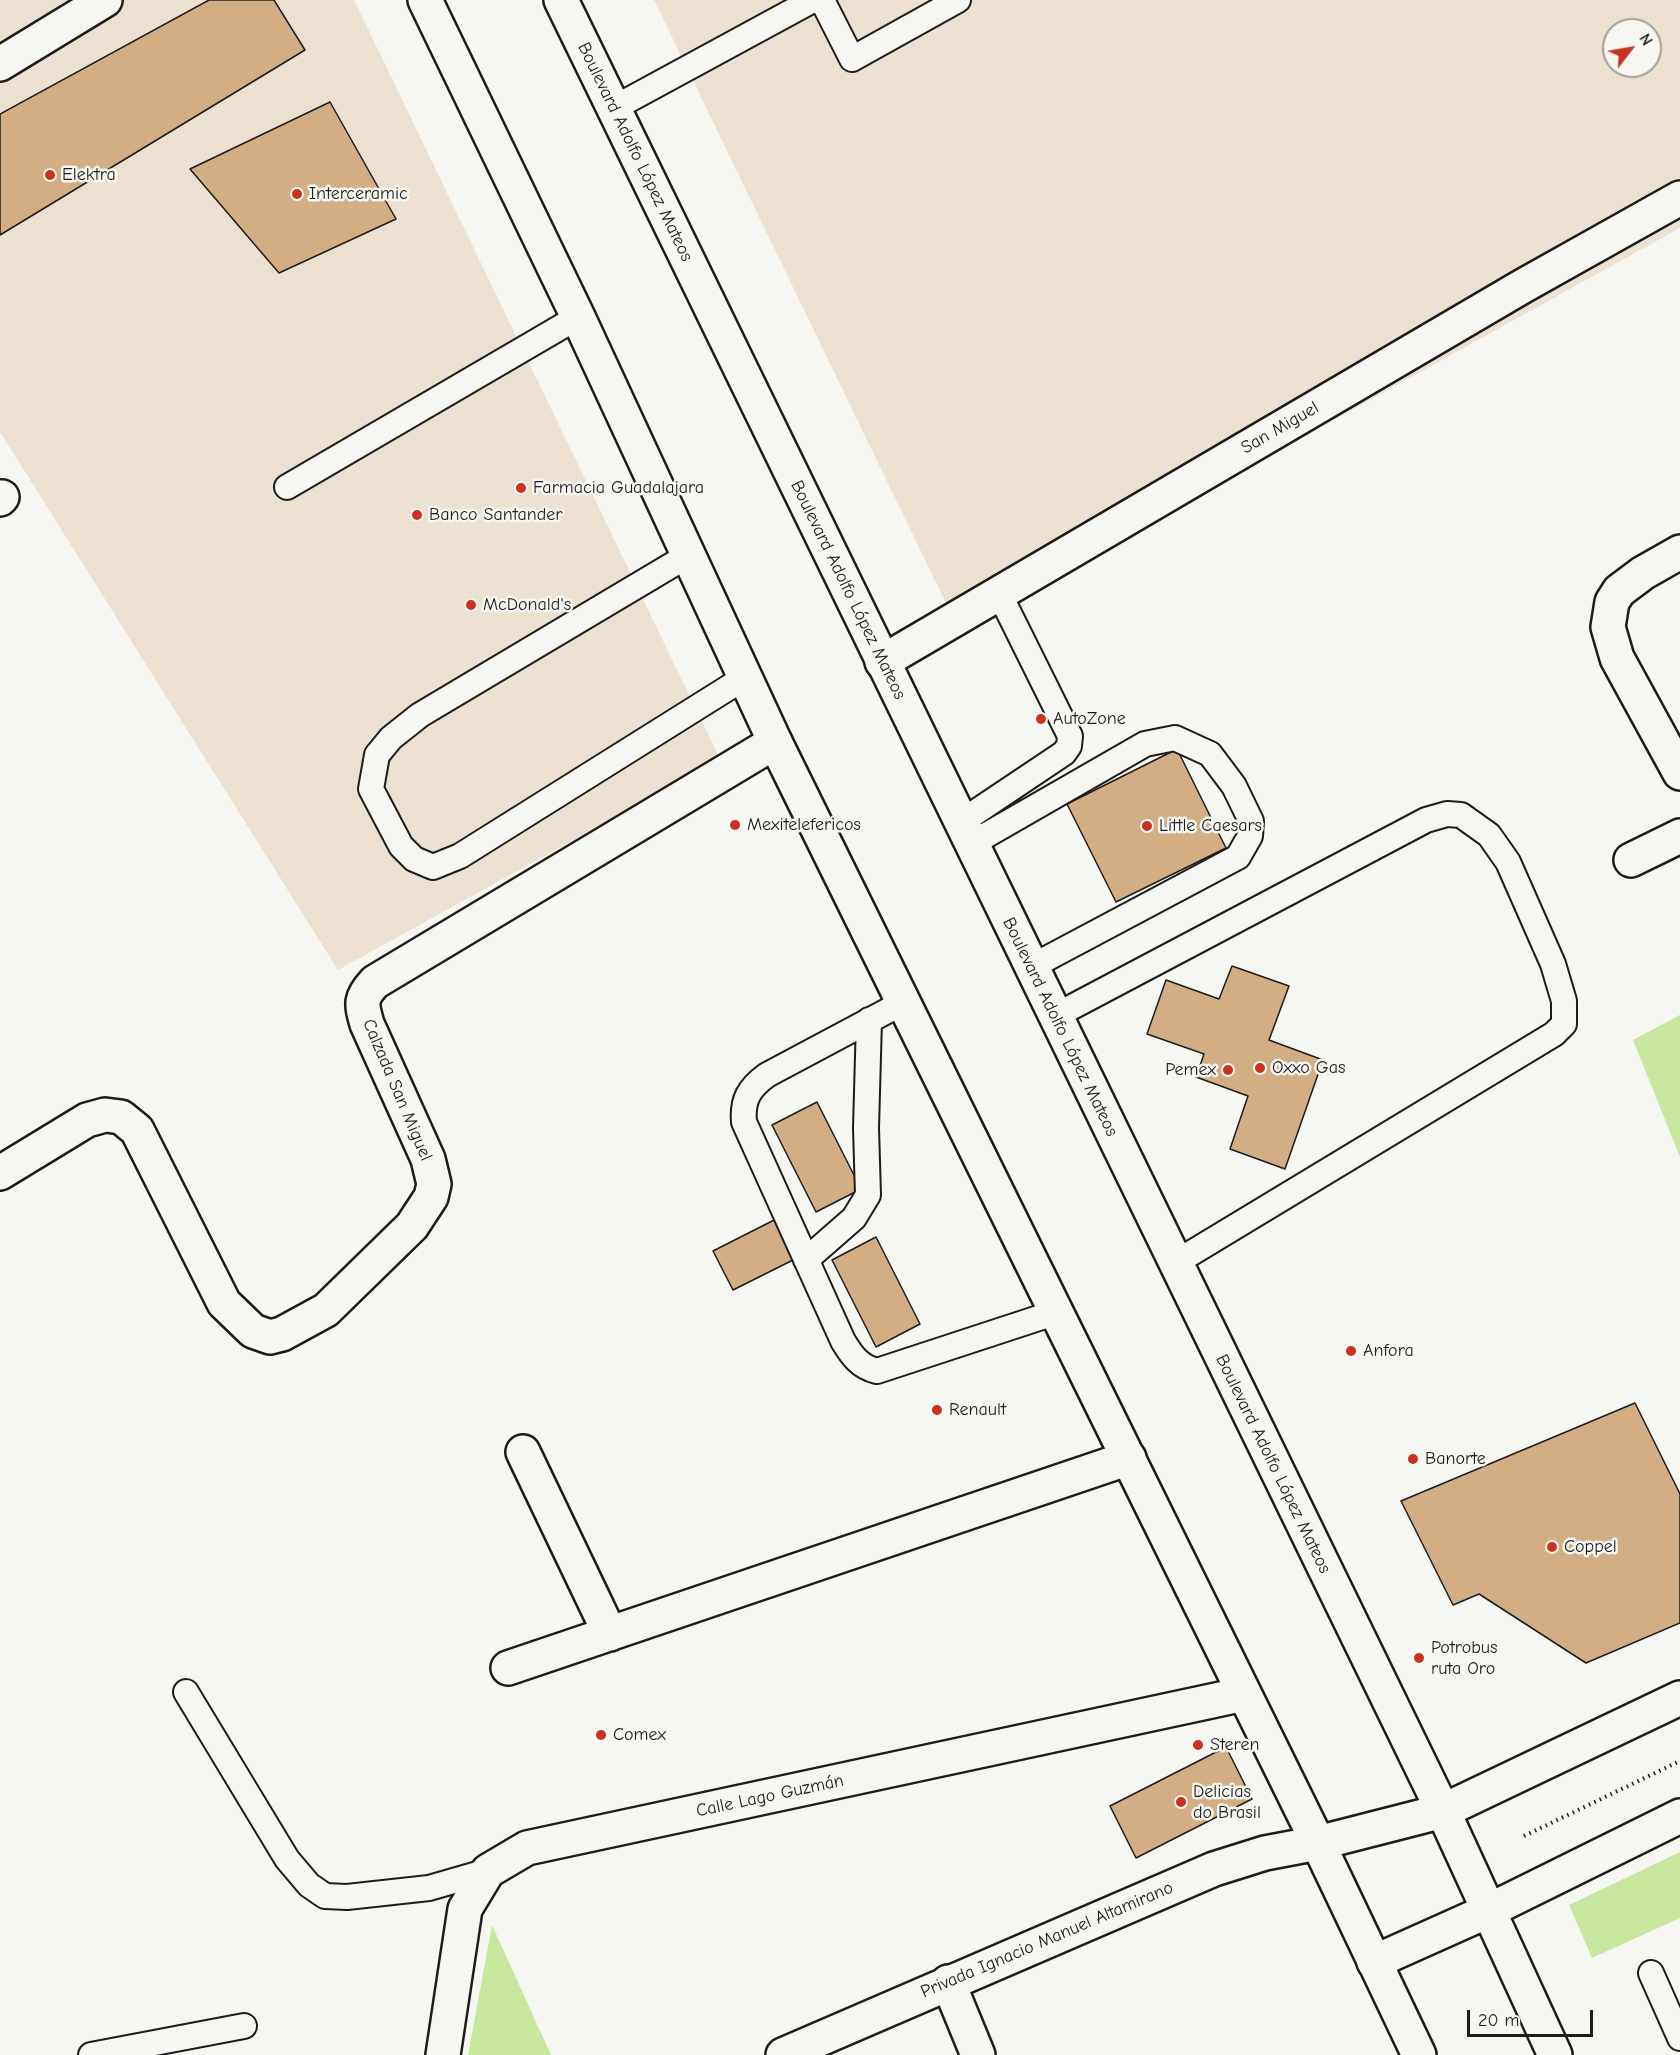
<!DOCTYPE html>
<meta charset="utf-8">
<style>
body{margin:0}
#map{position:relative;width:1680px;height:2055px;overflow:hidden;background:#f6f6f2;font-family:"Comic Neue",sans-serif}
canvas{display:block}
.north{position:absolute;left:1602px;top:18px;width:60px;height:60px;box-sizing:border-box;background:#f6f6f2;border:2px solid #9f9f9c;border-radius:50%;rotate:59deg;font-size:16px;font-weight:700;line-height:24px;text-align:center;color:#1c1c1c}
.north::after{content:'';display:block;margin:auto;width:21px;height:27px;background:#c8321e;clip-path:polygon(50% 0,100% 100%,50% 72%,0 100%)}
.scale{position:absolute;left:1467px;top:2010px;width:126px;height:27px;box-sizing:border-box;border:3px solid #1c1c1c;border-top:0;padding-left:8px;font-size:18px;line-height:21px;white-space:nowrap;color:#1c1c1c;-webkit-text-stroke:4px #f6f6f2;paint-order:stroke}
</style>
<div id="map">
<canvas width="1680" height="2055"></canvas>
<div class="north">N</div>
<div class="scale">20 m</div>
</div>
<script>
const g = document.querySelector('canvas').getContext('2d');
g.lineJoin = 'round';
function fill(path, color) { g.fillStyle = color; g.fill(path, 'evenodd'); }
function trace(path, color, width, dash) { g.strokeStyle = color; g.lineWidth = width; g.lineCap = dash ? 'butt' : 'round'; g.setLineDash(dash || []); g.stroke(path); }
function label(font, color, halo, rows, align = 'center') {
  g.font = font + ' "Comic Neue",sans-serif'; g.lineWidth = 5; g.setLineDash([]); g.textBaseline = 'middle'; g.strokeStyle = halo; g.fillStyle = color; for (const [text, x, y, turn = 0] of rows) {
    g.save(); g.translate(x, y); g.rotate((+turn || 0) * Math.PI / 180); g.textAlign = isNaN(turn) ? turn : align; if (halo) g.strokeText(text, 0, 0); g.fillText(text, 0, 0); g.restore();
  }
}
const built = new Path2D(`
 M0,0H354L720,759L338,970L0,432Z
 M654,0H1680V228L958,628ZM1614,30H1650V66H1614Z`);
const green = new Path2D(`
 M1680,1015V1157L1633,1040Z
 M1680,1852V1918L1592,1958L1569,1905Z
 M492,1925L551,2055H468Z`);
const building = new Path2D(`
 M209,0H274L305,50L0,235V114Z
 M330,102L396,219L279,273L190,169Z
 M1177,749L1226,848L1116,902L1067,804Z
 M1232,966L1289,986L1269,1040L1323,1060L1285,1169L1230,1149L1248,1096L1196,1077L1204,1054L1147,1034L1166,980L1219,999Z
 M817,1102L861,1189L816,1212L772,1125Z
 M782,1216L801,1256L733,1290L713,1251Z
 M876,1237L920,1324L876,1347L832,1260Z
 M1635,1403L1680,1494V1623L1586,1663L1479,1594L1453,1605L1401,1501Z
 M1226,1747L1252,1799L1136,1858L1110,1806Z`);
const path = new Path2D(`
 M1524,1836L1680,1761`);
const lane = new Path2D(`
 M822,0L852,59L958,0
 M614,108L813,0
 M287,487L578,317
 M687,556L420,715L391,738L377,755L371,789L401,846L414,859L433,867L460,856L744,678
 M961,822L1064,753L1069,746L1070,736L999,593
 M971,844L1145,744L1175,738L1210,754L1234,786L1251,821L1250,836L1238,857L1031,967
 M904,1002L767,1075C749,1088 742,1100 744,1122L843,1341C852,1356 860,1367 877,1371L1057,1312
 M1055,1016L1426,820L1447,814L1461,815L1489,835L1508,862L1553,964L1564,1001V1024L1554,1034L1175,1263
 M806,1260L854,1218L868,1195L866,1128L869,1020
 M186,1692L287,1859L309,1885L325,1896L347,1897L429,1888L488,1871
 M1651,1973L1680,2038
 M91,2055L244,2026`);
const street = new Path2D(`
 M0,64L105,0
 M0,499L2,497
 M1680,552L1643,573L1619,591L1612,602L1608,627L1617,658L1680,773
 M882,662L1523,286L1680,198
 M1631,860L1680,836
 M0,1173L87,1120L105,1115L121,1117L137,1130L224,1303L253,1331L270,1337L282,1334L326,1310L412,1226L431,1197L434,1184L428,1159L367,1024C361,1003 360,998 375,982L775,742
 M523,1452L610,1634
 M508,1668L1129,1458
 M948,1982L978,2055
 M443,2055L465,1909L488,1871L527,1848L1244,1694
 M783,2055L1214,1869L1265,1853L1318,1843`);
const secondary = new Path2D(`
 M1318,1843L1443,1811L1680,1698
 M1374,1962L1488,1911L1680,1816`);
const primary = new Path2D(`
 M425,0L578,317L775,742L1318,1843L1419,2055
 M561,0L1443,1811L1555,2055`);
const markers = [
 [50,175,6,"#c8321e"],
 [297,194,6,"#c8321e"],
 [521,488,6,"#c8321e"],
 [417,515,6,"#c8321e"],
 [471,605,6,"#c8321e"],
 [1041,719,6,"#c8321e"],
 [735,825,6,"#c8321e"],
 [1147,826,6,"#c8321e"],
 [1260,1068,6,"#c8321e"],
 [1228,1070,6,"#c8321e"],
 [1351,1351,6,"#c8321e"],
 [937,1410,6,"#c8321e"],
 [1413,1459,6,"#c8321e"],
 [1552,1547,6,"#c8321e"],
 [1419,1658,6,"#c8321e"],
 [601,1735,6,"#c8321e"],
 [1198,1745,6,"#c8321e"],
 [1181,1802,6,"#c8321e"]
];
const streetNames = [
 ["Boulevard Adolfo López Mateos",635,152,64],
 ["San Miguel",1280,428,-30],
 ["Boulevard Adolfo López Mateos",848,590,64],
 ["Boulevard Adolfo López Mateos",1060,1027,64],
 ["Calzada San Miguel",397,1090,67],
 ["Boulevard Adolfo López Mateos",1273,1464,64],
 ["Calle Lago Guzmán",770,1796,-12],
 ["Privada Ignacio Manuel Altamirano",1047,1940,-23]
];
const poiNames = [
 ["Elektra",62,175],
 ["Interceramic",309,194],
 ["Farmacia Guadalajara",533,488],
 ["Banco Santander",429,515],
 ["McDonald's",483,605],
 ["AutoZone",1053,719],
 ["Mexitelefericos",747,825],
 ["Little Caesars",1159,826],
 ["Oxxo Gas",1272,1068],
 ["Pemex",1216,1070,"right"],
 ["Anfora",1363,1351],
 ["Renault",949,1410],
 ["Banorte",1425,1459],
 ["Coppel",1564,1547],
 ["Potrobus",1431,1648],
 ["ruta Oro",1431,1669],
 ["Comex",613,1735],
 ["Steren",1210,1745],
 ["Delicias",1193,1792],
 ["do Brasil",1193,1813]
];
fill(built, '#ece0d1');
fill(green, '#c7e79f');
fill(building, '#d3ae85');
trace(building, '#1c1c1c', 1.5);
trace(lane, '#1c1c1c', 28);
trace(street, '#1c1c1c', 38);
trace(secondary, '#1c1c1c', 38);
trace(primary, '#1c1c1c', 38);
trace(path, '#1c1c1c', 4, [1.5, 4.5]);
trace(lane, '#f6f6f2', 24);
trace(street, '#f6f6f2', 33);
trace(secondary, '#f6f6f2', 33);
trace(primary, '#f6f6f2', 33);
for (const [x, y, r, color] of markers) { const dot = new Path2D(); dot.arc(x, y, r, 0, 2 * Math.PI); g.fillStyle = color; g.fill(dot); trace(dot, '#f6f6f2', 2); }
label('18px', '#1c1c1c', '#f6f6f2', streetNames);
label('18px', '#1c1c1c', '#f6f6f2', poiNames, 'left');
</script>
